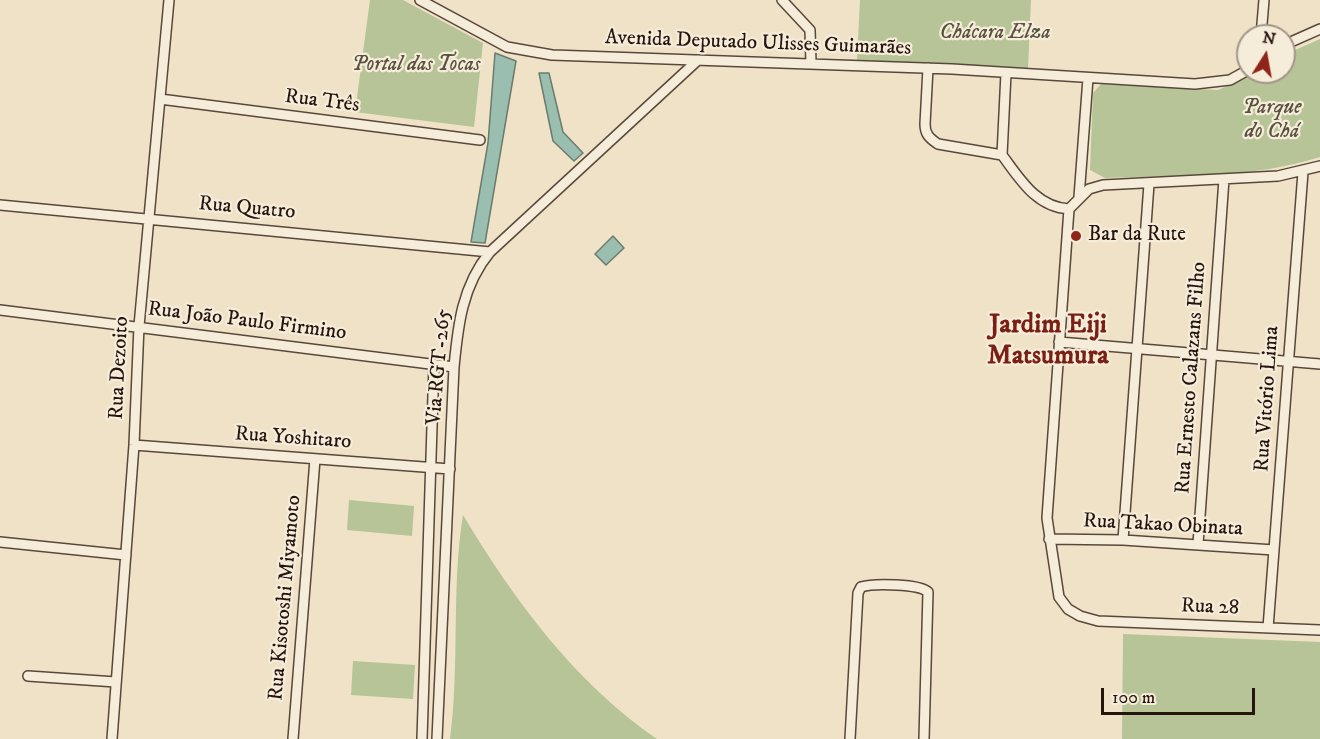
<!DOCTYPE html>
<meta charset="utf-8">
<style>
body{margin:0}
#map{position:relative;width:1320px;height:739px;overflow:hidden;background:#efe2c6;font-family:"IM FELL DW Pica",serif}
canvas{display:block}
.north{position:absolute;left:1236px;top:24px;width:60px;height:60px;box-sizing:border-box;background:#f5ecda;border:2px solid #a29688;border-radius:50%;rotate:11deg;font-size:16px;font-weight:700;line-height:24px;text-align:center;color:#26150e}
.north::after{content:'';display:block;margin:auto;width:21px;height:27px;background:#8f2418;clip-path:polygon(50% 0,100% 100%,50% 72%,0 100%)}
.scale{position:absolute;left:1101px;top:688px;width:154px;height:27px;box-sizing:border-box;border:3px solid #26150e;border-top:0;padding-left:8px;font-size:18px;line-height:21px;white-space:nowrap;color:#26150e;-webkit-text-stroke:4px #f5ecda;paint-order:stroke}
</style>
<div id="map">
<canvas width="1320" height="739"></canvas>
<div class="north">N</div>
<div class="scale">100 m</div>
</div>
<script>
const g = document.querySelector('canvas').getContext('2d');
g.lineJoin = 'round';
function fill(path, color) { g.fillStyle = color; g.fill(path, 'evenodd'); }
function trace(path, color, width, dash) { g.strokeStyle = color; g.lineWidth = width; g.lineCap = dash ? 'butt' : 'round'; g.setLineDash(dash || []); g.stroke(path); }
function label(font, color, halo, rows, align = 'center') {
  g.font = font + ' "IM FELL DW Pica",serif'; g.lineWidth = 4.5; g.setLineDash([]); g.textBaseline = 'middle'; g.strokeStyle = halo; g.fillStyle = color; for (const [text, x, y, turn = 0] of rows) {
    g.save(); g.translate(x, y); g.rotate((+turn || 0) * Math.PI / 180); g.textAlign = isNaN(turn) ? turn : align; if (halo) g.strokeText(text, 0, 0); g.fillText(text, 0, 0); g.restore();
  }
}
const green = new Path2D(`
 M370,0H403L483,43L474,127L355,112Z
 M860,0H1031L1028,69L857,61Z
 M1320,39V157C1252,179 1176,175 1105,178L1090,170L1093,93L1101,84L1218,90L1260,72H1284V55Z
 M349,500L414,506L412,536L347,530Z
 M463,515C514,600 575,683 657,739H450C460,665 451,589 463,515Z
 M1123,634L1320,642V739H1122Z
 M353,661L415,665L413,699L351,695Z`);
const water = new Path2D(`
 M495,53L516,61L485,243L471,242L488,143Z
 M539,73H549L563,132L583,153L574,161L553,141Z
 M613,236L624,248L606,265L595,254Z`);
const street = new Path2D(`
 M420,0L507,47L552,55L952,69L1195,84L1230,80L1248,70
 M782,0L810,30L811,63
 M1261,36L1264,0
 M1284,45L1320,29
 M928,68L925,124C925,134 929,138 938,144L1002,155C1020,179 1036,207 1069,209
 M160,99L480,140
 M1002,155L1006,73
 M1079,197L1088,78
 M0,205L490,252
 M1069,209L1047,518L1059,597L1068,609L1080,616L1098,621L1320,630
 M1069,209L1089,189L1103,185L1278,176L1320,166
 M0,310L454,367
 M1059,342L1320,364
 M134,445L450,469
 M1049,539L1123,540L1274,550
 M1123,540L1149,184
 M0,542L126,555
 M1198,544L1224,179
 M1268,628L1303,172
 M28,676L116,682
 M112,739L134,445L139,326L169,0
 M293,739L315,459
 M422,739L434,364
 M437,739L454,367C458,325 462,286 490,252L698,60
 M850,739L858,593L861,587C874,583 920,584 928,592L924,739`);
const markers = [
 [1076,236,6,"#8f2418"]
];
const parkNames = [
 ["Chácara Elza",995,34],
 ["Portal das Tocas",416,66],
 ["Parque",1272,109],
 ["do Chá",1272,133]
];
const streetNames = [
 ["Avenida Deputado Ulisses Guimarães",758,44,2],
 ["Rua Três",322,102,7],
 ["Rua Quatro",247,209,5],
 ["Rua João Paulo Firmino",247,322,7],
 ["Via RGT-265",440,367,-85],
 ["Rua Dezoito",120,368,-87],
 ["Rua Ernesto Calazans Filho",1192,378,-86],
 ["Rua Vitório Lima",1268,399,-86],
 ["Rua Yoshitaro",293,439,4],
 ["Rua Takao Obinata",1163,526,3],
 ["Rua Kisotoshi Miyamoto",286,598,-85],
 ["Rua 28",1210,608,2]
];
const poiNames = [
 ["Bar da Rute",1088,236]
];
const districtNames = [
 ["Jardim Eiji",1048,326],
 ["Matsumura",1048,357]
];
fill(green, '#b6c497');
fill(water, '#9abfb0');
trace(water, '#6c7b6f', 1.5);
trace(street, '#58483c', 12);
trace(street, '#f5ecda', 9);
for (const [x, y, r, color] of markers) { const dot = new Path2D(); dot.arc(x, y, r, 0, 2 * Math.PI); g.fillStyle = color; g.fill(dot); trace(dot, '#f5ecda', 2); }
label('italic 21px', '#58523e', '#f5ecda', parkNames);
label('21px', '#26150e', '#f5ecda', streetNames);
label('21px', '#26150e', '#f5ecda', poiNames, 'left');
label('bold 27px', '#7a1f14', '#f5ecda', districtNames);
</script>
